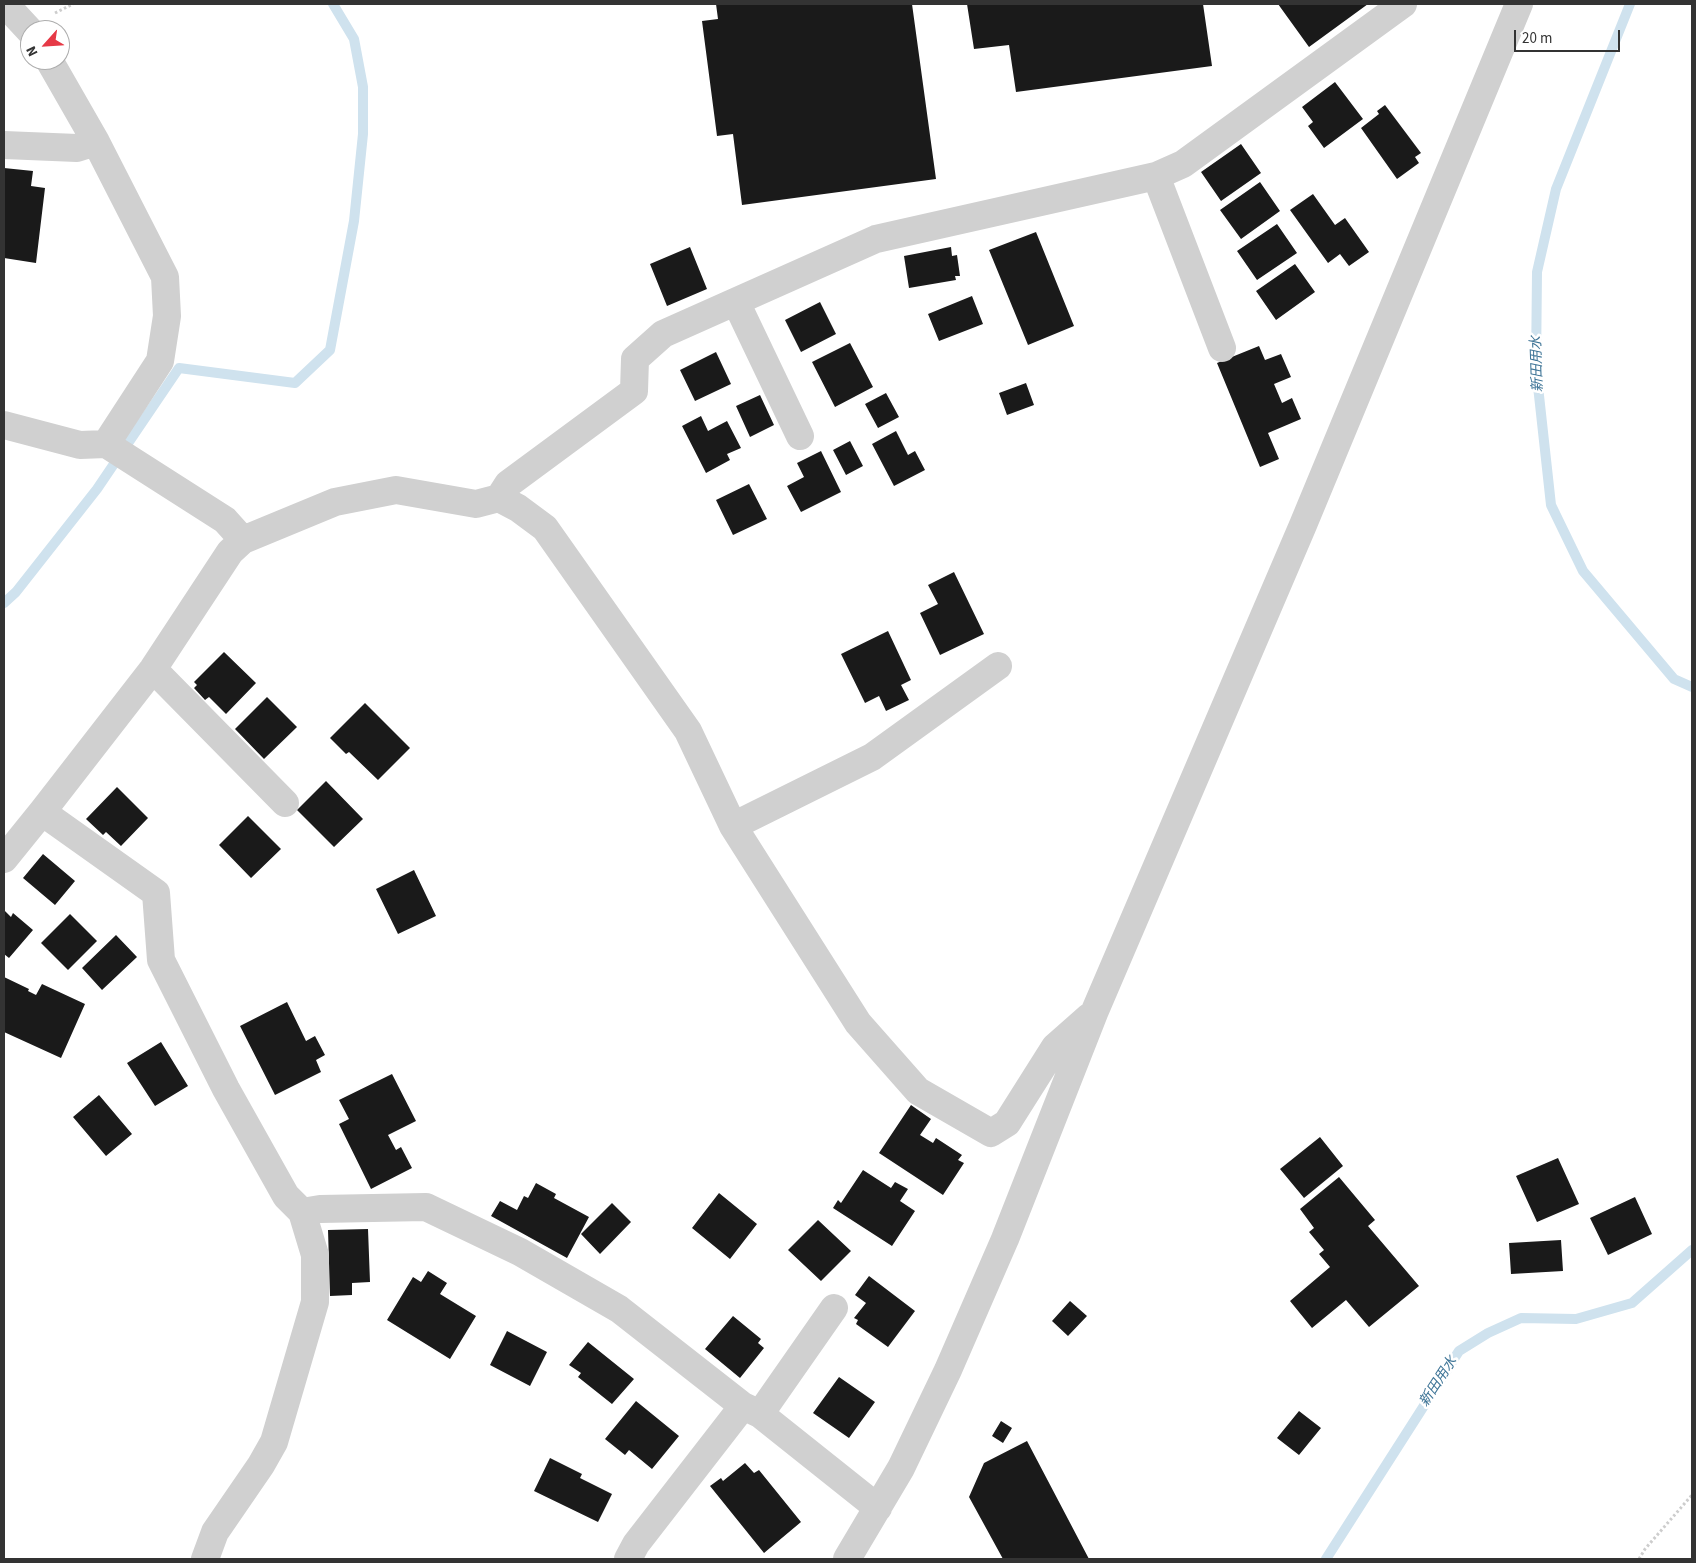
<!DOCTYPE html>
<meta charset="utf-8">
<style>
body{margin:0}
#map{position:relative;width:1696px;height:1563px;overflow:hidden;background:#fff;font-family:"Source Sans 3",sans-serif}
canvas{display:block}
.frame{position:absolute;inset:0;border:5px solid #333;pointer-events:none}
.north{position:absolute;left:20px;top:20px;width:50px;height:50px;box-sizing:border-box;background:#fff;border:1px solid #adadad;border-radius:50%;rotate:244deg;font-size:14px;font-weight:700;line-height:20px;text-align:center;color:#333}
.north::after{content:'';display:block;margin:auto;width:18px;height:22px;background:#e63946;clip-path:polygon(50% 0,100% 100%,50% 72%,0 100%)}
.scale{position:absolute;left:1514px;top:30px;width:106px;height:22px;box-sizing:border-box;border:2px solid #333;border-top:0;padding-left:6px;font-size:15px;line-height:18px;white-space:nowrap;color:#333;-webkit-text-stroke:4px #fff;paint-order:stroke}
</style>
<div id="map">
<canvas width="1696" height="1563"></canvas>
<div class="frame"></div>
<div class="north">N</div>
<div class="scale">20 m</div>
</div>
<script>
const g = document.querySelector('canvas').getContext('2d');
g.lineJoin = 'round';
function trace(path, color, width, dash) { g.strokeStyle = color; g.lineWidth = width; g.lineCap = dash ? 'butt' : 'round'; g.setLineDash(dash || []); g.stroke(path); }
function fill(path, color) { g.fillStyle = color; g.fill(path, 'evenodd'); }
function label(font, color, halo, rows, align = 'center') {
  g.font = font + ' "Source Sans 3","Noto Sans JP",sans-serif'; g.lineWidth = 5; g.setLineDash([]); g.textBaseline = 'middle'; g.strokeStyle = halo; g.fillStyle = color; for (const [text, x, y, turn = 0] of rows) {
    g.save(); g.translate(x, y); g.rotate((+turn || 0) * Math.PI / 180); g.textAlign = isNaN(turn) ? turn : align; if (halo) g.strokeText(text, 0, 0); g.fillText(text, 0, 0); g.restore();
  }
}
const stream = new Path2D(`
 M1630,4L1556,189L1537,272L1536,368L1551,505L1583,571L1674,679L1692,687
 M4,603L16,592L97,489L179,368L295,383L330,350L354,221L363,134V87L354,39L333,4
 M1326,1559L1459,1351L1488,1333L1521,1318L1576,1319L1632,1303L1692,1250`);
const building = new Path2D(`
 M716,4H912L936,179L742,205L733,134L717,136L702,21L718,19Z
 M967,4H1203L1212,66L1016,92L1009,45L974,49Z
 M1278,4H1368L1309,47Z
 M1335,82L1363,119L1324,148L1308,126L1313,122L1302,107Z
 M1385,105L1421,153L1415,157L1419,163L1397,179L1361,128L1379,114L1377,111Z
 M1241,144L1261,173L1221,201L1201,172Z
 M4,168L33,171L31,186L45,188L36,263L4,258Z
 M1260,182L1280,211L1241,239L1220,210Z
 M1313,194L1335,225L1345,218L1369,252L1349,266L1340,254L1328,263L1290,210Z
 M1277,224L1297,253L1257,280L1237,251Z
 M1036,232L1074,326L1028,345L989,250Z
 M690,247L707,289L667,306L650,264Z
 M951,247L952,256L957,255L960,276H955L956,280L909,288L904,256Z
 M1295,264L1315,292L1276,320L1256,291Z
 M972,296L983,324L939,341L928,314Z
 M820,302L836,334L801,352L785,320Z
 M850,343L873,387L835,407L812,362Z
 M1259,346L1265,360L1281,354L1291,377L1274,384L1282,403L1292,398L1301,419L1268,433L1279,459L1260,467L1217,363Z
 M716,352L731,384L695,401L680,370Z
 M1026,383L1034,405L1007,415L999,393Z
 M886,393L899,417L878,428L865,404Z
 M760,395L774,425L750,437L736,406Z
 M701,416L708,431L727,421L741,448L727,454L730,460L706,473L682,426Z
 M896,431L908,455L915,451L925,470L894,486L872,444Z
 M850,441L863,466L846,475L833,450Z
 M821,451L841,492L801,512L787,486L804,477L797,463Z
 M749,484L767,519L733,535L716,500Z
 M954,572L984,634L940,655L920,613L938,604L928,585Z
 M888,631L911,680L901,685L909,700L886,711L879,696L865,703L841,654Z
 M224,652L256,683L226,714L209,697L205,700L194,688L197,685L194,682Z
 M267,697L297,727L264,759L235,729Z
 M365,703L410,748L378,780L349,752L346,754L330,738Z
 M326,781L363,819L334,847L297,810Z
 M117,787L148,818L121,846L106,832L103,835L86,819Z
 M248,816L281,849L251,878L219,845Z
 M43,854L75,881L55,905L23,878Z
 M414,870L436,916L398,934L376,889Z
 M4,910L11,917L13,913L33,930L9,958L4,954Z
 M70,914L97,941L68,970L41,943Z
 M116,935L137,957L102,990L82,968Z
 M4,977L29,989L28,991L36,995L42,984L85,1004L61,1058L4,1032Z
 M287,1002L306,1041L315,1036L325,1055L316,1060L321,1072L275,1095L240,1026Z
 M161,1042L188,1086L155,1106L127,1063Z
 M392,1074L416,1121L388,1135L396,1150L401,1147L412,1168L371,1189L339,1124L349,1119L339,1100Z
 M99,1095L132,1134L106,1156L73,1117Z
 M911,1105L931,1119L920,1135L933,1143L936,1138L962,1155L958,1160L964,1163L943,1195L879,1153Z
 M1320,1137L1343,1166L1304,1198L1280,1169Z
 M1558,1158L1579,1204L1537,1222L1516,1176Z
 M863,1170L891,1188L895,1182L908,1189L900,1201L915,1211L892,1246L833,1208L838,1200L841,1203Z
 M1339,1177L1375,1220L1368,1226L1419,1286L1369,1327L1346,1300L1312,1328L1290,1301L1330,1267L1319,1254L1324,1250L1309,1232L1314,1228L1300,1209Z
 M536,1183L556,1194L554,1198L589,1217L567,1258L491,1216L500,1201L517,1210L524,1196L528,1198Z
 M719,1193L757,1224L730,1259L692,1228Z
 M1635,1197L1652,1234L1608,1255L1590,1218Z
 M612,1203L631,1222L600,1254L581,1234Z
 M818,1220L851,1251L821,1281L788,1250Z
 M368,1229L370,1282L352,1283V1295L330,1296L328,1230Z
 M1561,1240L1563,1271L1511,1274L1509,1243Z
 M428,1271L447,1283L440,1294L476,1316L450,1359L387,1320L413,1277L421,1282Z
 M869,1276L915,1311L888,1347L856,1324L858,1320L854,1318L866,1303L855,1295Z
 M1070,1301L1087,1316L1068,1336L1052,1321Z
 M733,1316L761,1339L758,1343L764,1348L740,1378L705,1349Z
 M507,1331L547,1352L530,1386L490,1365Z
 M588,1342L634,1379L612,1404L578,1377L581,1373L569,1365Z
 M839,1377L875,1402L849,1438L813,1413Z
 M636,1401L679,1436L652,1469L629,1450L625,1455L605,1439Z
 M1299,1411L1321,1428L1299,1455L1277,1438Z
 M1001,1421L1012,1428L1003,1443L992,1436Z
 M1027,1441L1089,1559H1003L969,1497L984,1463Z
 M550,1458L582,1474L580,1478L612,1494L598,1522L534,1491Z
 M745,1463L754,1473L759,1470L801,1522L764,1553L710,1486L721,1478L723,1481Z`);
const path = new Path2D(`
 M55,13L73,4
 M1639,1559L1645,1549L1692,1495`);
const minor = new Path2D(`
 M5,4L30,31
 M49,60L96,142L165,277L167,316L160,361L106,444L225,520L243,540L335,502L396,490L476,504L499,498L508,484L634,391L635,359L663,334L876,239L1156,176L1183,164L1403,4
 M4,145L77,148L96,142
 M1156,176L1222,348
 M736,302L800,436
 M4,425L80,445L106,444
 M499,498L518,508L545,528L688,731L733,826L858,1023L918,1091L991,1133L1007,1123L1055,1047L1089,1017
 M153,669L285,803
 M42,812L153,669L230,552L243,540
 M733,826L872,757L998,666
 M4,859L42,812L156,893L161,960L226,1089L286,1196L302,1212L315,1255V1302L274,1442L261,1465L215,1532L205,1559
 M302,1212L320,1209L426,1207L520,1252L619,1309L743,1406L760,1414L878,1508
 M760,1414L834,1308
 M628,1559L636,1544L743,1406
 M847,1559L901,1468L948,1370L1005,1239L1094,1013L1303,525L1519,4`);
const waterNames = [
 ["新田用水",1538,364,-92],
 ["新田用水",1439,1382,-57]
];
trace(stream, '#cfe2ee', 10);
fill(building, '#1a1a1a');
trace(path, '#cdcdcd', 3, [2.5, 2.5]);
trace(minor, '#d0d0d0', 28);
label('italic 14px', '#3f7597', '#fff', waterNames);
</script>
